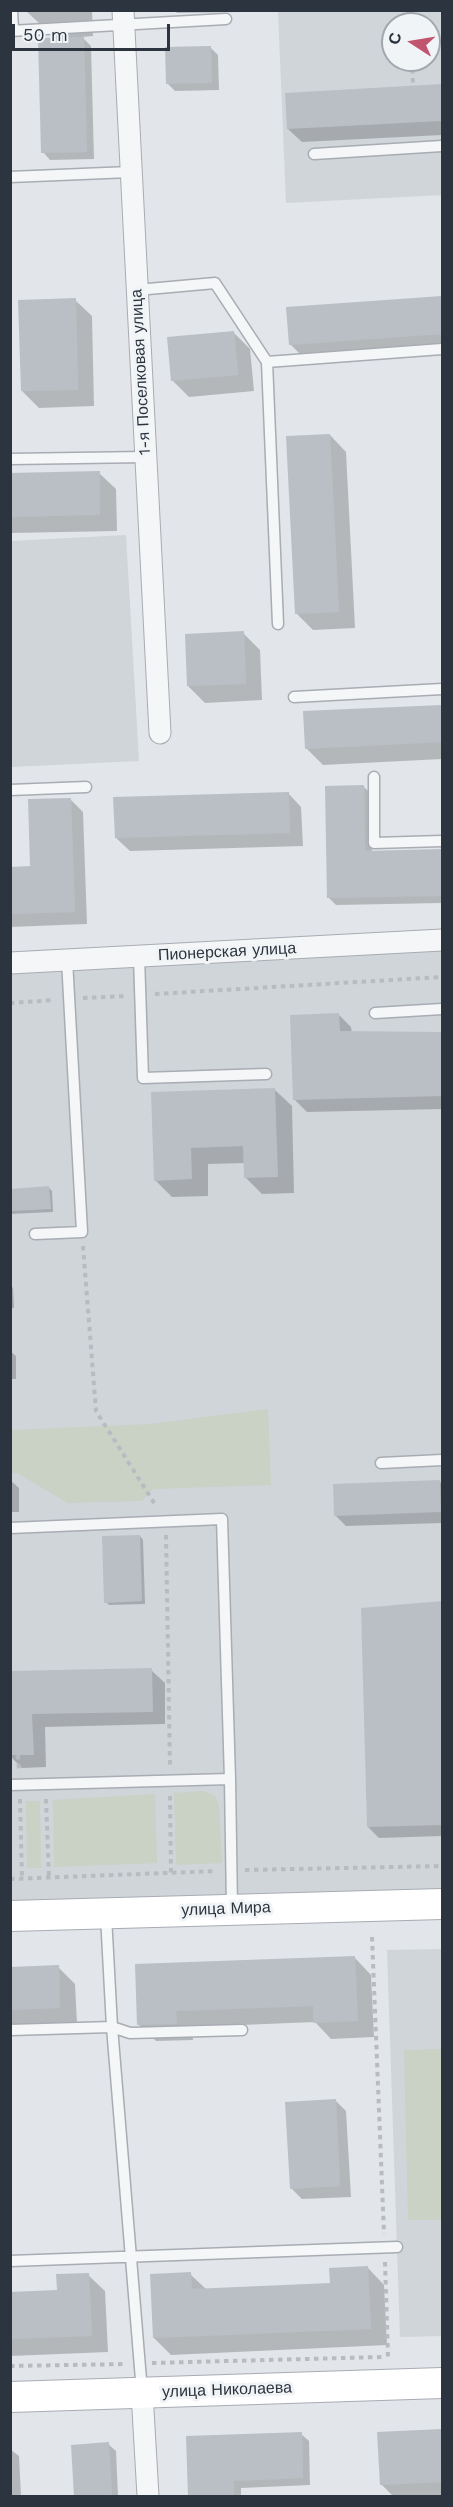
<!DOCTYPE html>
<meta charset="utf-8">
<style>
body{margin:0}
#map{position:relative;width:453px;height:2507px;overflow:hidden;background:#e2e5e9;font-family:"Work Sans",sans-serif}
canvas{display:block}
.frame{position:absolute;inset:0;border:12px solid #2c343f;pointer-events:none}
.north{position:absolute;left:381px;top:12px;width:60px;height:60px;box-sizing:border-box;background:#f1f4f6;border:2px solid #a2a7ad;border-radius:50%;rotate:282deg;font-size:16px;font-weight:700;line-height:24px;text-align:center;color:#2c343f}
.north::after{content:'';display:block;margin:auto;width:21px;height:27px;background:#c1546e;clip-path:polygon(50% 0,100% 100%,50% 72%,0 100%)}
.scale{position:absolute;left:12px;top:24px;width:158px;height:27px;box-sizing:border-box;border:3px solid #2c343f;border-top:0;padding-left:8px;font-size:18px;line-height:21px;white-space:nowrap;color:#2c343f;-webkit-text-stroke:4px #f1f4f6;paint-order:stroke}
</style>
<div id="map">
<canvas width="453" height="2507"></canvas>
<div class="frame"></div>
<div class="north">С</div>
<div class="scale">50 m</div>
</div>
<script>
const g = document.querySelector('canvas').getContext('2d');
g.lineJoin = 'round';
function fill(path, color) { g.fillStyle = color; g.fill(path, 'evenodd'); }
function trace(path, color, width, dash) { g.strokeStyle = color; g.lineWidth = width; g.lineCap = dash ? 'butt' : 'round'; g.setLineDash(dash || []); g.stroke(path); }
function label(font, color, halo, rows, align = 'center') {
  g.font = font + ' "Work Sans",sans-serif'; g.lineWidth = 6; g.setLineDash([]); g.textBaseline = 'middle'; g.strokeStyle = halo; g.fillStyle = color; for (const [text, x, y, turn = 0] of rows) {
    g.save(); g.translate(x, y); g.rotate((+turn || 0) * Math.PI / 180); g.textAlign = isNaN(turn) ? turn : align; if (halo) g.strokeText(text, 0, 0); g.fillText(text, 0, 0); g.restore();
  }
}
const built = new Path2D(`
 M278,11H442V195L286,203ZM393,24H429V60H393Z
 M126,535L139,761L11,767V541Z
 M442,940V1904L11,1916V963Z
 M442,1949V2336L400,2337L387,1950Z`);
const green = new Path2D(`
 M268,1409L271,1485L153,1489L142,1501L68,1503L17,1473H11V1430L150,1424Z
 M203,1791L215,1796L219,1806L222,1863L176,1865L174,1793Z
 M155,1794L157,1863L54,1867L53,1800Z
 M26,1801H40L41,1868H27Z
 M442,2049V2220H408L404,2050Z`);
const shadow = new Path2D(`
 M25,10H92L93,36L82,37L91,46L94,159L50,160L43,152L40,38H55Z
 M174,10H242V12L177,13Z
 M211,48L218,55L219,90L175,91L167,83Z
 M442,86V135L302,142L288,129L286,94Z
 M442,298V351L307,361L290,344L288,308Z
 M75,300L92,316L94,406L39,408L22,391Z
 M233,332L250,349L254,391L189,397L172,380Z
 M330,435L346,452L355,628L313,630L296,613Z
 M99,473L116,489L117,531L10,533V474Z
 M243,633L260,650L262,700L205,703L188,686Z
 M442,706V759L323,765L306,748L304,713Z
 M364,787L371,794L372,852L441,851L442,853V903L336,905L328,897Z
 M288,793L301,807L303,846L130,851L116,838Z
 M70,799L83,812L87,924L10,927V868L32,867Z
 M339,1015L351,1027L352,1033H442V1109L307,1112L295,1100Z
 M275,1090L292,1106L294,1193L262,1194L246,1178L245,1163L208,1164V1196L172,1197L155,1180L152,1094Z
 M49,1188L52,1191L53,1212L10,1214V1191Z
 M10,1285L13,1288L14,1308H10Z
 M10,1351L16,1356V1379H10Z
 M10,1480L19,1488V1512H10Z
 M439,1481L442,1484V1523L346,1526L335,1515Z
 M140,1536L143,1540L145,1604L109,1605L106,1602Z
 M442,1603V1836L379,1838L368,1827L362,1609Z
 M151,1670L165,1683V1724L45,1727L46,1767L22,1768L10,1756V1673Z
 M355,1958L371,1975L374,2037L331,2039L315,2022L192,2027L193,2040L156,2041L139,2025L137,1966Z
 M58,1967L75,1984L77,2024L10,2027V1968Z
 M335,2100L346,2111L351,2197L302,2199L291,2188Z
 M368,2268L384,2285L387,2345L171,2355L154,2338L190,2274L207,2290L331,2284Z
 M88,2275L105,2291L108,2352L10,2356V2294L58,2292Z
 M442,2431V2496H393L381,2484L379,2433Z
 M301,2434L309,2441L310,2485L241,2488V2496H190L188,2438Z
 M108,2444L116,2451L118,2496H76L73,2446Z
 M10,2449L19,2456L21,2496H10Z`);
const building = new Path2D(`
 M84,37L87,152L41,153L38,38Z
 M211,46L212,83L166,84L165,47Z
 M442,84V121L287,129L285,93Z
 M442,296V334L289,345L286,307Z
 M76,298L78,390L21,391L18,300Z
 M234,331L238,375L171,381L167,337Z
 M330,434L339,612L295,614L286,436Z
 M100,471V515L10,517V473Z
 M244,631L246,684L187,686L185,634Z
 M442,705V742L305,749L303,711Z
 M364,785L365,851L441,849L442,896L327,898L325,786Z
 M289,792L290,833L115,838L113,797Z
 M71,798L75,912L10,914V867L30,866L28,799Z
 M339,1013L340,1031L442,1032V1096L293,1100L290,1015Z
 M275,1088L278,1177L244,1178L243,1146L191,1148L192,1179L154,1181L151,1092Z
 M49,1186L51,1209L10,1211V1189Z
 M440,1480L441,1512L334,1516L333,1484Z
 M140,1535L142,1601L104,1603L102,1536Z
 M442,1601V1825L367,1827L361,1608Z
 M152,1668L153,1712L32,1714L34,1755H10V1671Z
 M355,1956L358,2021L313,2023V2006L176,2011L177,2024L137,2025L135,1964Z
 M59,1965L60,2008L10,2010V1967Z
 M336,2099L340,2186L290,2189L285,2102Z
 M368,2266L371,2329L153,2338L150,2274L191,2272L192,2289L330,2283L329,2268Z
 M89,2273L92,2336L10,2339V2292L57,2290L56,2274Z
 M442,2429V2482L380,2485L377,2432Z
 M302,2432L303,2478L234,2481V2496H188L186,2436Z
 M109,2442L112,2496H74L71,2445Z`);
const path = new Path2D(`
 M411,10V24
 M412,60L413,86
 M155,994L442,977
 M83,998L127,996
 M10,1003L55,1000
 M83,1246L96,1411L156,1506
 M166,1535L170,1767
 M18,1755L19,1770
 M170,1796L171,1873
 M20,1799L22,1879
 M46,1799L49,1878
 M245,1870L442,1866
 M10,1879L217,1871
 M372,1937L384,2234
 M385,2262L388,2357
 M152,2363L382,2357
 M10,2366L127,2364`);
const service = new Path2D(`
 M12,10L13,30
 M10,31L226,19
 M314,154L442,146
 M10,177L130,172
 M137,290L215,283L267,362
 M10,459L145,457
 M278,624L267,362L442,349
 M294,697L442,689
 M374,777V843L442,841
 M10,790L86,787
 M139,957L143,1078L266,1074
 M375,1013L442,1009
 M35,1234L82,1232L67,960
 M381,1463L442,1460
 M10,1528L222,1519L230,1779
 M10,1785L230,1779L232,1908
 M10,2030L112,2027L106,1916
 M10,2261L397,2247
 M142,2392L112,2027L130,2033L242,2030`);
const minor = new Path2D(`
 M123,10L160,733
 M10,963L442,940
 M142,2393L148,2496`);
const secondary = new Path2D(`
 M10,1916L442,1904
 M10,2397L442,2383`);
const streetNames = [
 ["1-я Поселковая улица",141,372,-93],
 ["Пионерская улица",227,952,-3],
 ["улица Мира",226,1909,-2],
 ["улица Николаева",227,2390,-2]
];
fill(built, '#d0d5da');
fill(green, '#c9d2c4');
fill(shadow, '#0003');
fill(building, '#babfc5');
trace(service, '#a8acb3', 13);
trace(minor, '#a8acb3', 23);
trace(secondary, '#a8acb3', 32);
trace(path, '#b8bcc0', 4, [4.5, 4.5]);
trace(service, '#f4f6f7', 10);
trace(minor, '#f4f6f7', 21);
trace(secondary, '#fff', 30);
label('16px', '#2c343f', '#f1f4f6', streetNames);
</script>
